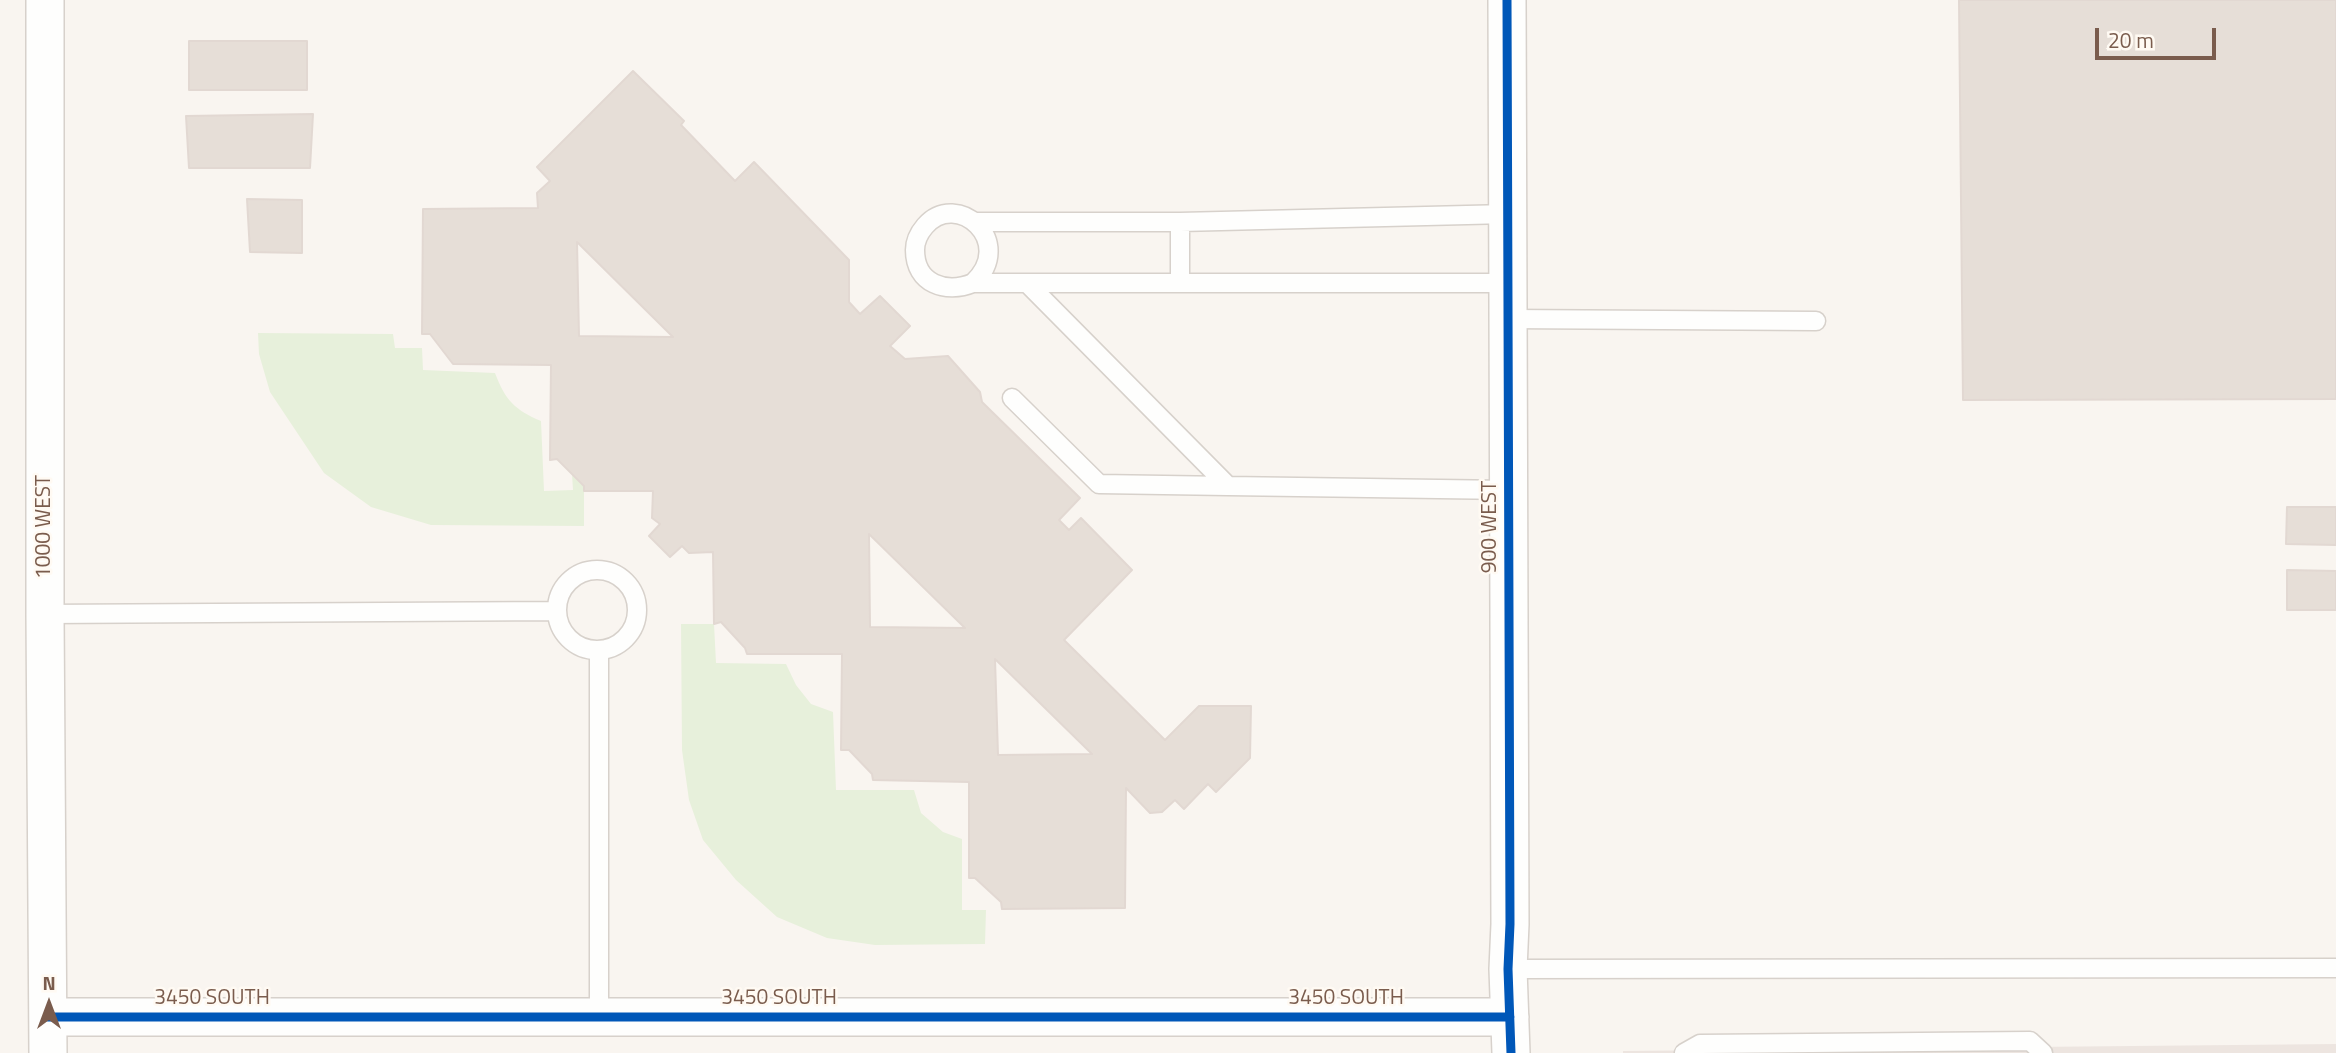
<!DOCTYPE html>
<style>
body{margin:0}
#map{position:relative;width:2336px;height:1053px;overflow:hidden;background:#f9f5f0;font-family:"Titillium Web",sans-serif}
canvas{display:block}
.north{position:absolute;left:14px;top:969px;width:70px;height:70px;-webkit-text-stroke:5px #fffaf3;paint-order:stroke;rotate:0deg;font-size:19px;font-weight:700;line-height:28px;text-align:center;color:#7a5c4d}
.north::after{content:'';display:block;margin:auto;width:24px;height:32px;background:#7a5c4d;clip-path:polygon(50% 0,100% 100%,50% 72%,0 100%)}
.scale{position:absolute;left:2095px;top:28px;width:121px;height:32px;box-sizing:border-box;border:4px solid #7a5c4d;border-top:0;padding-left:9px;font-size:21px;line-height:24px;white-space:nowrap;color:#7a5c4d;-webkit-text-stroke:5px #fffaf3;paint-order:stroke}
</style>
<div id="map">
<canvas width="2336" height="1053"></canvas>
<div class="north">N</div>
<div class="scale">20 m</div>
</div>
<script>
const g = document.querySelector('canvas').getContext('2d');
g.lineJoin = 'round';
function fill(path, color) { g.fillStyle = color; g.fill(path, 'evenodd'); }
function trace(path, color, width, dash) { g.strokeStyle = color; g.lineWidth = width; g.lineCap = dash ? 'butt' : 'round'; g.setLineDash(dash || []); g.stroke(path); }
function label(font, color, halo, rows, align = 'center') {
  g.font = font + ' "Titillium Web",sans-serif'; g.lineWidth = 5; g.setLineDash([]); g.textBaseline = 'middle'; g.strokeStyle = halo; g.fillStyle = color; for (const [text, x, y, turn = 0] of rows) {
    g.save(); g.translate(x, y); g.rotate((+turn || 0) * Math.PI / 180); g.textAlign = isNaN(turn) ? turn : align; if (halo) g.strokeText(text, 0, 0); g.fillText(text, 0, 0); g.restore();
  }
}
const industrial = new Path2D(`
 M2336,1044V1053H1623V1051Z`);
const green = new Path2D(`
 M258,333L393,334L395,348H422L423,370L495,373C505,400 515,410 541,421L544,491L573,490L572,474L584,486V526L431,525L371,507L324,473L270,392L259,354Z
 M681,624H714L716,663L786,664L796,685L811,704L833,712L836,790H914L921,813L943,832L962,839V910H986L985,944L875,945L827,938L777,917L736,880L703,840L689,800L682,750Z`);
const building = new Path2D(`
 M1959,0H2336V399L1963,400Z
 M189,41H307V90H189Z
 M633,71L684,121L681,125L735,181L754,162L849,260V302L860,314L880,296L910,326L890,346L905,359L948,356L980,392L982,402L1080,498L1059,520L1069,530L1081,518L1132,570L1064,640L1165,740L1199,706H1251L1250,758L1216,792L1208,784L1184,809L1175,800L1162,812L1150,813L1126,788L1125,908L1002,909L1001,902L975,878H969V782L873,780L872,774L849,750H841L842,654H747L745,648L721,622L714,624L713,552L689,553L682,546L670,557L649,536L660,524L652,518L653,491H584V486L557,459L550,460L551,365L453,364L430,334H422L423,209L538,208L537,193L550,181L537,167ZM577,242L673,337L579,336ZM869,534L965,628L870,627ZM995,659L1092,754L998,755Z
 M313,114L310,168H189L186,116Z
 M247,199L302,200V253L250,252Z
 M2287,507H2336V545L2286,544Z
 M2287,570L2336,571V610H2287Z`);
const lane = new Path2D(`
 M975,222H1180L1508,214
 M1180,222V283
 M973,283C1017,242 957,189 925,226C919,233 915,241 915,250C915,284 946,294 973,283H1508
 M1027,283L1228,486L1509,490
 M1508,319L1816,321
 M1012,398L1099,484L1228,486
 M557 610a40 40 0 1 1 80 0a40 40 0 1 1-80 0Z
 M45,614L557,611
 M599,650V1017
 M1508,969L2336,968
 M1684,1053L1700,1044L2030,1041L2043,1053`);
const street = new Path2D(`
 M45,0V614L48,1053
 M1507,0L1510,924L1508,969L1511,1053
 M48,1017H1510`);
const cycleway = new Path2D(`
 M1507,0L1510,924L1508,969L1511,1053
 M48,1017H1510`);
const streetNames = [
 ["1000 WEST",45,527,-90],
 ["900 WEST",1491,527,-90],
 ["3450 SOUTH",212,999],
 ["3450 SOUTH",779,999],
 ["3450 SOUTH",1346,999]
];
fill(industrial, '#ede5e0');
fill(green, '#e7f0db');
fill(building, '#e6ded7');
trace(building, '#e2d8d2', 2);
trace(lane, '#d7d1cb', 21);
trace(street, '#d7d1cb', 40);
trace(lane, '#fefefd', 18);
trace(street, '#fefefd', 37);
trace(cycleway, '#0057b8', 9);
label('21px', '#7a5c4d', '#fffaf3', streetNames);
</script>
